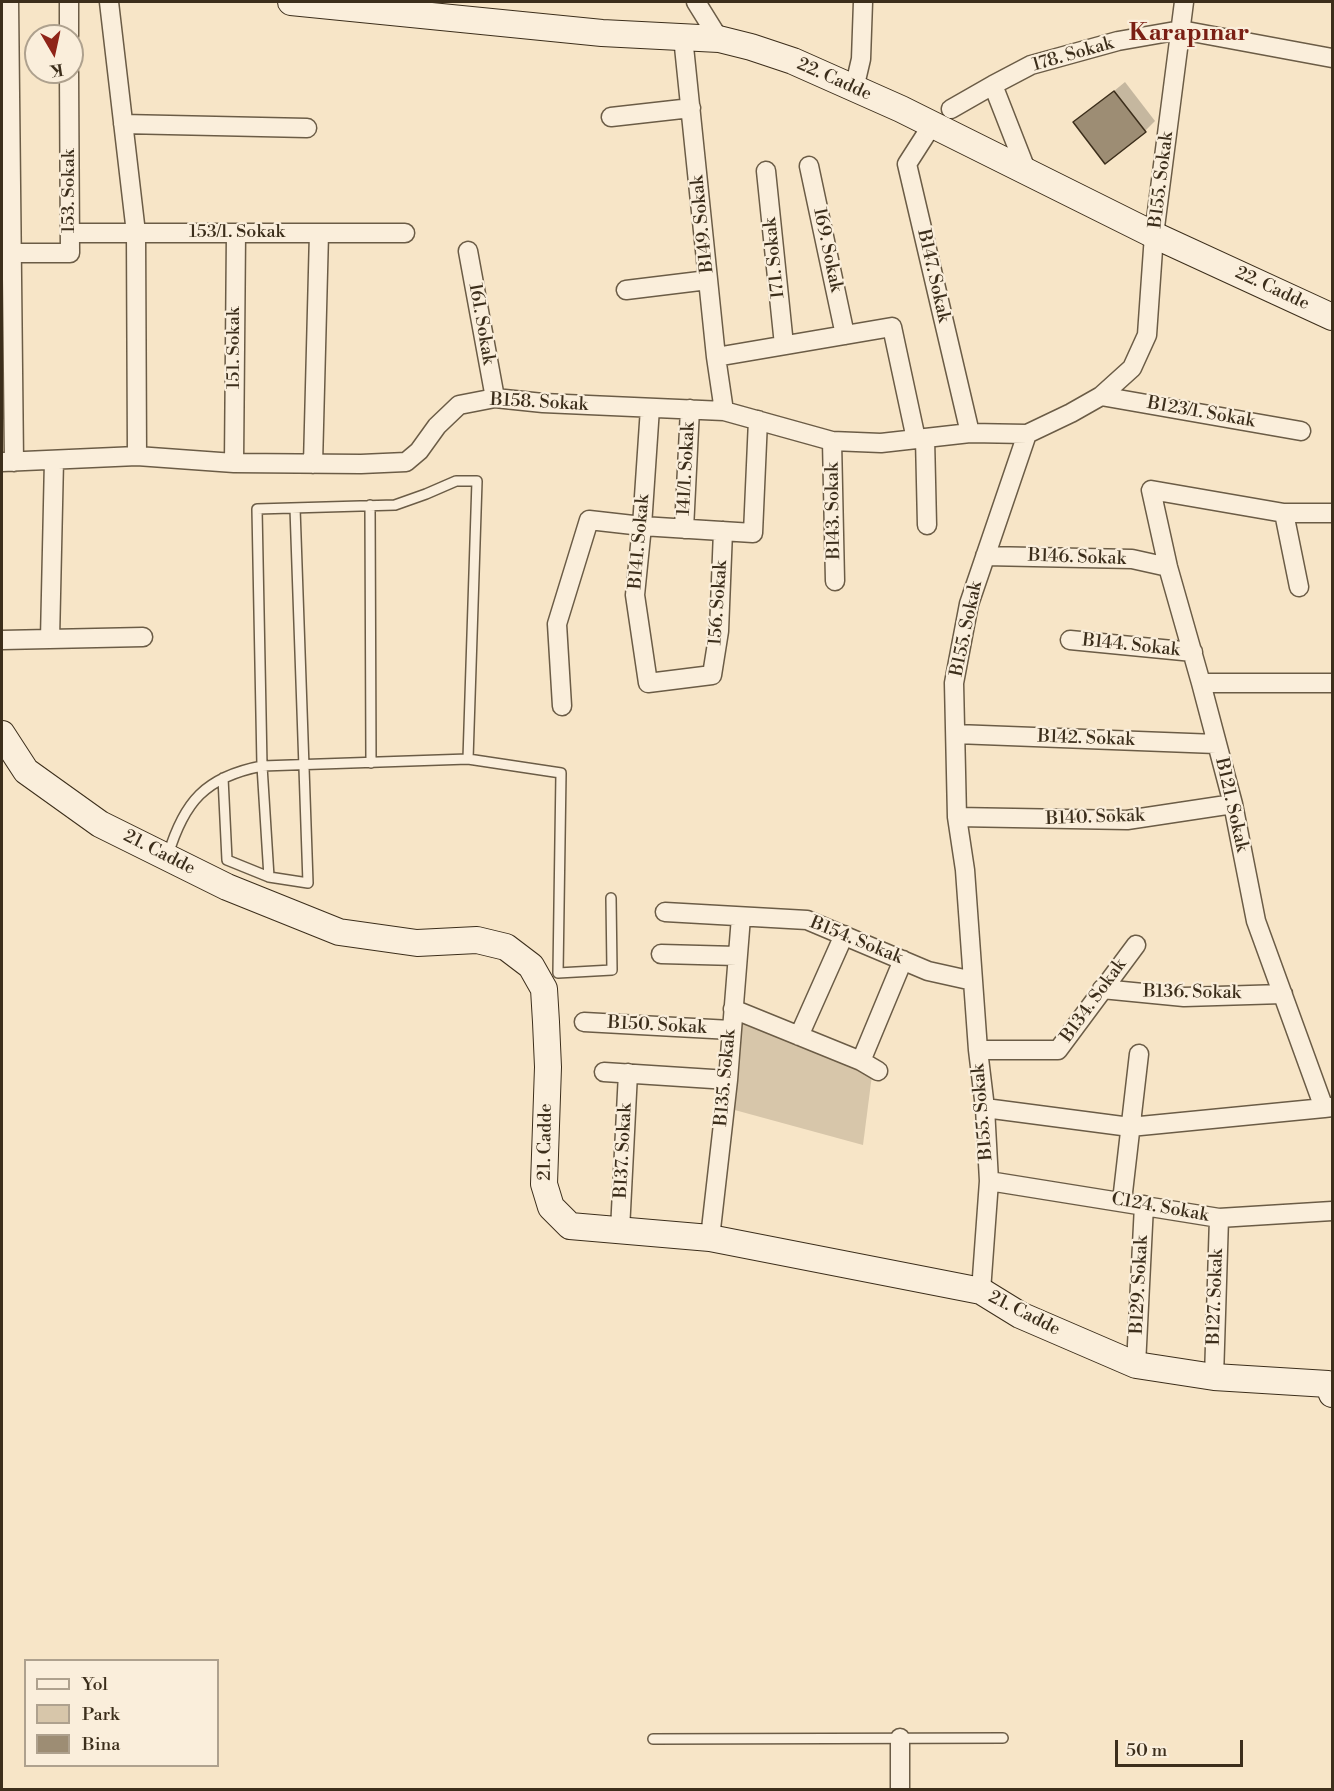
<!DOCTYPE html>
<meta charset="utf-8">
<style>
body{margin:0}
#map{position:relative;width:1334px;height:1791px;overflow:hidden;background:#f7e5c7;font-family:"Libre Bodoni",serif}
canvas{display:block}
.frame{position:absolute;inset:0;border:3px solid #3c2e1b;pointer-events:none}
.legend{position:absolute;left:24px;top:1659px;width:195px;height:108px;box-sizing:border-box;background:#faeedb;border:2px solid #aea18e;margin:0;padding:8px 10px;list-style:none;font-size:18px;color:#3c2e1b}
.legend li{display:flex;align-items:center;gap:12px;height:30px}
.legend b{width:30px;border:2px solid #aea18e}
.north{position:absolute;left:24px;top:24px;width:60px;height:60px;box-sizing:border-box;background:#faeedb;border:2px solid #aea18e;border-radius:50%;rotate:171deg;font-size:16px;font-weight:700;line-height:24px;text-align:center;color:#3c2e1b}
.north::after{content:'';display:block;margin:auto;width:21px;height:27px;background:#8f2418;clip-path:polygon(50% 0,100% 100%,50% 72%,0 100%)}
.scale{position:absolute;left:1115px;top:1740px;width:128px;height:27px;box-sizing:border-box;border:3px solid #3c2e1b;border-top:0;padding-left:8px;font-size:18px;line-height:21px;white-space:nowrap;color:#3c2e1b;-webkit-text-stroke:4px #faeedb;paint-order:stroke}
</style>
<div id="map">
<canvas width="1334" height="1791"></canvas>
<div class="frame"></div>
<ul class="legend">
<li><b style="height:8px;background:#faeedb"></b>Yol</li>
<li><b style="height:16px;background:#d7c6aa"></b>Park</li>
<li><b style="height:16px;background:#9d8d74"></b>Bina</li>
</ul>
<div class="north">K</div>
<div class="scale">50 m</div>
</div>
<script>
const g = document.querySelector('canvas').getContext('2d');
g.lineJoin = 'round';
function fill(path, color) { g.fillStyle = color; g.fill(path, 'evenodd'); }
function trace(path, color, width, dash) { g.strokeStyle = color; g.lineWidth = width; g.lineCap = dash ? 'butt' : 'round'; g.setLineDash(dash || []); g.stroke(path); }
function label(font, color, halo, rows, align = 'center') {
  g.font = font + ' "Libre Bodoni",serif'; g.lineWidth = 4.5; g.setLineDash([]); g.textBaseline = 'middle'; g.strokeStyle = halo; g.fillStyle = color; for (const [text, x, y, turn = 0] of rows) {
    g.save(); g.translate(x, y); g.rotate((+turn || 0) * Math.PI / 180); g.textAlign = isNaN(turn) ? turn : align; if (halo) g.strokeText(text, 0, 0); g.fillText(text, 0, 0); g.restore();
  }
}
const green = new Path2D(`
 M742,1020L872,1075L863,1145L731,1109Z`);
const shadow = new Path2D(`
 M1125,82L1155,121L1145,131L1075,123Z`);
const building = new Path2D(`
 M1114,91L1146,132L1105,164L1073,122Z`);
const lane = new Path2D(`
 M370,505L371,763
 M223,778L227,860L269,877L308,883L295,508
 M168,855C184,802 205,777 262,766L468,759L561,773L558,973L612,970L611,898
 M269,877L262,766L257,509L395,505L426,494L456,481H477L468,759
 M653,1739L1003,1738`);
const street = new Path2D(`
 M9,2L14,462
 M69,2V36
 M109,2L136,233L137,456
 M696,2L719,39
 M683,37L716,357L724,411
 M854,89L861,59L863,2
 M951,109L993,85
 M611,117L691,108
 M123,124L307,128
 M932,125L907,164L970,433
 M809,166L845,335
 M766,171L784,345
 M1027,172L993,85L1031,65L1118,41L1181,30L1332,58
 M70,233H405
 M468,251L495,398
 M12,253H70L69,72
 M626,290L708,280
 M716,357L892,327L916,439
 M1101,396L1301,431
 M650,408L642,526L635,595L648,683L712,675L719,631L723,531
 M925,438L927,525
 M832,441L835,581
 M2,462L137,456L234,463L361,464L406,462L419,451L437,426L459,405L495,398L543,403L724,411L832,441L881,443L970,433L1027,434
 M234,463L236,233
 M313,464L319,233
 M1284,513L1299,587
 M1332,513H1284L1151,490L1168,567L1201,683L1233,804L1256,921L1324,1108L1332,1107
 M684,529L690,409
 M985,556L1132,559L1168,567
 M50,639L54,460
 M2,640L143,637
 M1070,640L1193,652
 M1201,683H1332
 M562,706L557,624L589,520L642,526L753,533L758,420
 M956,734L1216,744
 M957,817L1127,820L1233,804
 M665,912L807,920L928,971L973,981
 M661,954L737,956
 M1102,989L1184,997L1283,994
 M733,1009L861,1061L878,1071
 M584,1022L731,1030
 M799,1036L844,935
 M978,1050H1058L1136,945
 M861,1061L903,960
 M604,1072L728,1080
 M985,1108L1130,1127L1324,1108
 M989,1181L1219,1218L1332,1211
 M1122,1201L1139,1054
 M620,1230L628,1073
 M710,1238L728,1080L741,917
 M981,1291L989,1181L985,1108L978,1050L965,870L957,817L954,683L969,604L1027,434L1071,413L1101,396L1132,368L1147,335L1154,235L1184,2
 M1136,1365L1144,1205
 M1214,1377L1219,1218
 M900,1790V1738`);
const secondary = new Path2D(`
 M291,2L602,33L719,39L751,47L793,61L901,109L1154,235L1332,317
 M2,734L26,771L100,824L227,887L339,932L417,943L477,940L506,947L531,966L544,989L546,1022L548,1067L544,1184L551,1207L570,1226L710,1238L981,1291L1020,1315L1136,1365L1214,1377L1328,1384L1332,1394`);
const streetNames = [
 ["178. Sokak",1073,55,-16],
 ["22. Cadde",834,80,24],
 ["B155. Sokak",1162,180,-83],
 ["153. Sokak",70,191,-90],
 ["B149. Sokak",703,224,-96],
 ["153/1. Sokak",237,233],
 ["169. Sokak",827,250,78],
 ["171. Sokak",775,258,-96],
 ["B147. Sokak",933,276,77],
 ["22. Cadde",1272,289,25],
 ["161. Sokak",481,324,80],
 ["151. Sokak",235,348,-90],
 ["B158. Sokak",539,403,3],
 ["B123/1. Sokak",1201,413,10],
 ["141/1. Sokak",687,469,-87],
 ["B143. Sokak",834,511,-91],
 ["B141. Sokak",640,542,-85],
 ["B146. Sokak",1077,558,2],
 ["156. Sokak",719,603,-86],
 ["B155. Sokak",967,629,-78],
 ["B144. Sokak",1131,646,6],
 ["B142. Sokak",1086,739,2],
 ["B121. Sokak",1231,805,77],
 ["B140. Sokak",1095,818,-2],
 ["21. Cadde",159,853,27],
 ["B154. Sokak",856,941,22],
 ["B136. Sokak",1192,993,1],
 ["B134. Sokak",1094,1001,-54],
 ["B150. Sokak",657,1026,3],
 ["B135. Sokak",726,1078,-85],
 ["B155. Sokak",983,1112,-95],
 ["21. Cadde",546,1142,-89],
 ["B137. Sokak",624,1151,-87],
 ["C124. Sokak",1160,1208,10],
 ["B129. Sokak",1140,1285,-87],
 ["B127. Sokak",1216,1297,-88],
 ["21. Cadde",1024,1314,27]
];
const districtNames = [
 ["Karapınar",1189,34]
];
fill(green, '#d7c6aa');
fill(shadow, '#0003');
fill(building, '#9d8d74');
trace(building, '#3c2e1b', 1.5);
trace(lane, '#6b5c46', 12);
trace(street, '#6b5c46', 21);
trace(secondary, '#3c2e1b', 28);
trace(lane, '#faeedb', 9);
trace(street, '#faeedb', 18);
trace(secondary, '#faeedb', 26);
label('18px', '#3c2e1b', '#faeedb', streetNames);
label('bold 24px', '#7a1f14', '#faeedb', districtNames);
</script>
